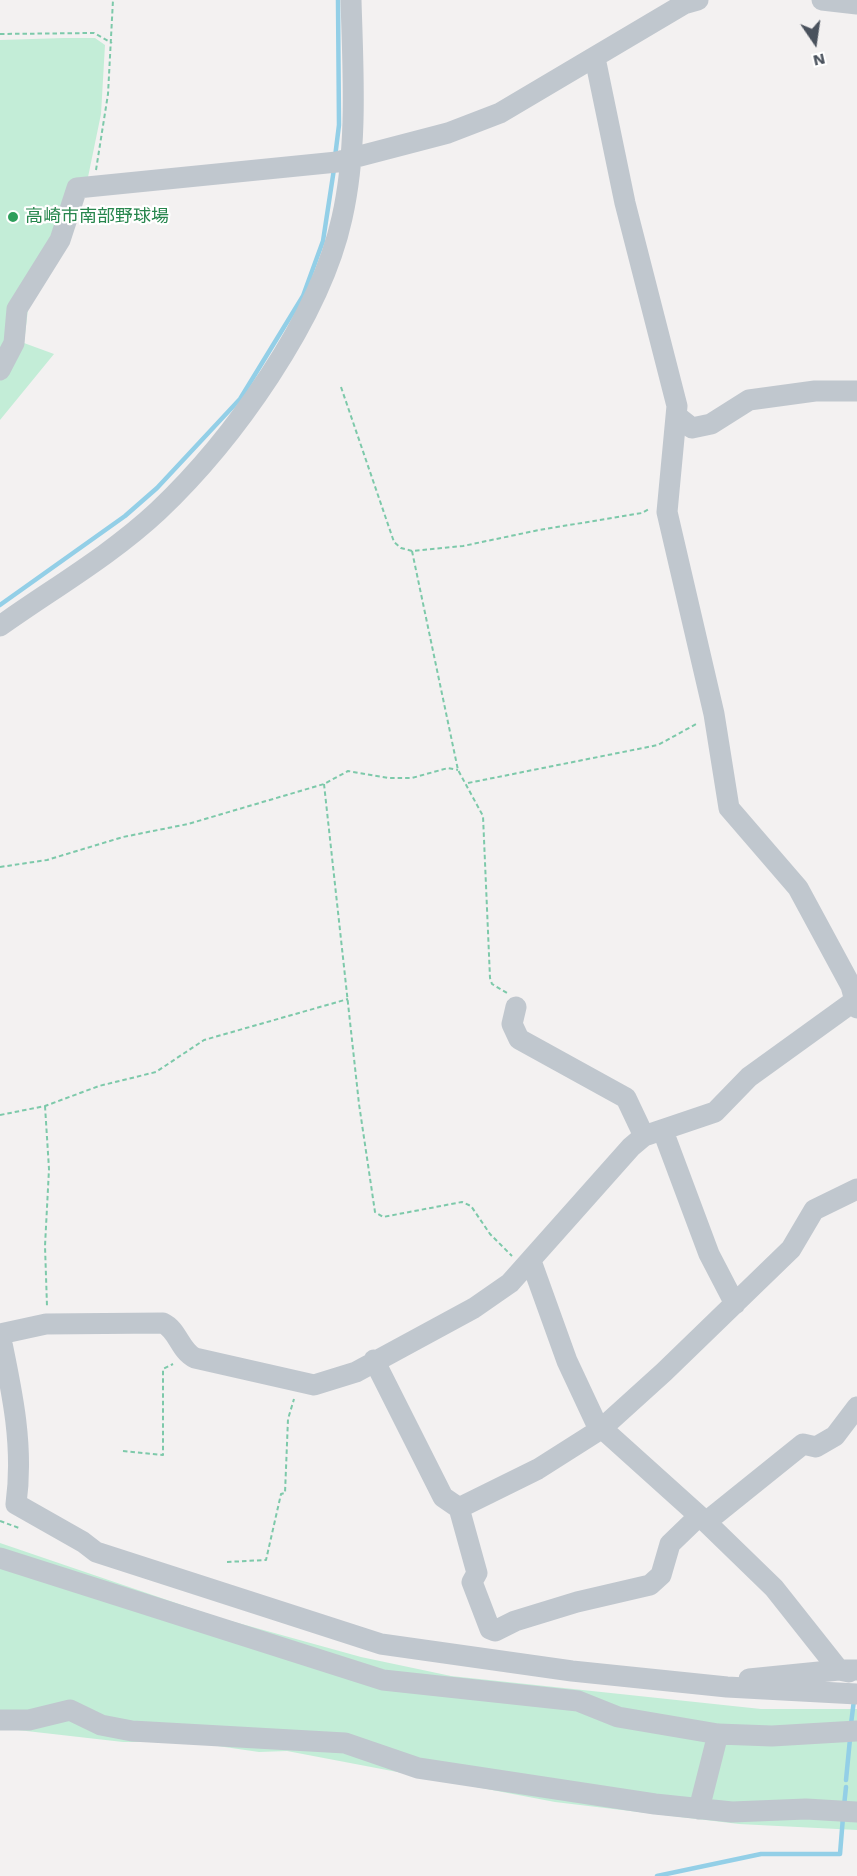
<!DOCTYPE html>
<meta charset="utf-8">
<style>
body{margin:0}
#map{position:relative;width:857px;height:1876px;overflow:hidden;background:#f3f1f1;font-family:"Work Sans",sans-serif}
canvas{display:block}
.north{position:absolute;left:785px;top:12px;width:60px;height:60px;-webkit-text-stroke:4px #fff;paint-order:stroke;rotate:167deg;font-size:16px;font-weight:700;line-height:24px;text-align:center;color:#4a525d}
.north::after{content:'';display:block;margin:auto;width:21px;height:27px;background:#4a525d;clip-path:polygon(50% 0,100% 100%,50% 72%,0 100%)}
</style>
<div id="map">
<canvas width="857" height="1876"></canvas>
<div class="north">N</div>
</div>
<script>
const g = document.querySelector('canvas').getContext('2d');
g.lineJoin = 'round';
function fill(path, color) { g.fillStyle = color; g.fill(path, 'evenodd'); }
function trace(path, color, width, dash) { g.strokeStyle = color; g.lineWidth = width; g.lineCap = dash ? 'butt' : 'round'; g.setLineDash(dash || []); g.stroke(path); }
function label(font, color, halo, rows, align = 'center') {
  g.font = font + ' "Work Sans","Noto Sans JP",sans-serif'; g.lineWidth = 4.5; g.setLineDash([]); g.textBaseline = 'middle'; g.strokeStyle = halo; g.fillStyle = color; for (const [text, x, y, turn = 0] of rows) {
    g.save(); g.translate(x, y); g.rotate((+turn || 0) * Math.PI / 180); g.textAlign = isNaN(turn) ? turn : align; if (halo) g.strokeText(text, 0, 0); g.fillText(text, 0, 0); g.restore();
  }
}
const green = new Path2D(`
 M64,38H95L105,45L101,114L87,182L28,309L24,343L54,354L0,420V40Z
 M0,1543L220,1618L361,1657L451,1676L761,1709H857V1830L739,1824L555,1802L287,1751L259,1752L190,1742H123L0,1728Z`);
const stream = new Path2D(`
 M335,157L339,125L338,0
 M0,605L125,516L157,488L240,399L303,296L323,241L334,169
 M851,1724L854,1700
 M846,1780L850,1739
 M844,1806L846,1787
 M657,1876L761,1854H840L843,1817`);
const path = new Path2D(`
 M0,34L94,33L112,43
 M96,170L108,94L113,0
 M341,387L394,542L401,548L412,551L463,546L539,530L642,513L649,509
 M412,551L458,770L483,816L490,978L492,984L507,993
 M468,783L658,745L698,723
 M324,784L359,1104L375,1212L383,1217L462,1202L471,1206L490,1234L512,1256
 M0,867L47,860L123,837L188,824L324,784L348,771L388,778H412L448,768L458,770
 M45,1106L49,1169L45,1246L47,1306
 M0,1115L45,1106L99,1086L156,1072L204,1040L348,999
 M123,1451L163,1455V1369L173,1364
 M0,1521L19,1528
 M227,1562L266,1560L281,1494L285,1493L288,1419L294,1399`);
const minor = new Path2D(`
 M822,0L857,4
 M595,58L625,203L677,406L667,512L714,714L729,808L798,888L851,986L857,1008
 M0,370L14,343L17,309L60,240L77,188L337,162L448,133L500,113L684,4L698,0
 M678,417L692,428L711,424L749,400L815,391H857
 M0,626C52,589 111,555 158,511C232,441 320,319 342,218C358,147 353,71 351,0
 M516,1007L512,1024L519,1039L626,1098L644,1136
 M663,1131L709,1254L735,1304
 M531,1261L567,1361L596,1423L706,1522L774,1588L839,1670H857
 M0,1334C12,1391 24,1446 16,1504L83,1542L96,1552L381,1644L572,1671L727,1687L857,1694
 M0,1334L46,1324L163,1323C178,1330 180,1351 195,1358L314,1385L356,1372L474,1308L510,1283L631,1147L644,1136L715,1112L749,1077L857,999
 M374,1360L443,1497L459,1508L477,1573L472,1582L490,1629L495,1631L515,1621L577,1602L650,1585L661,1575L670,1544L699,1516
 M459,1508L538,1469L601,1429L664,1372L791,1249L814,1210L857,1189
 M706,1522L803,1444L816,1447L835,1436L857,1407
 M0,1558L383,1680L578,1701L618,1717L718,1734L772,1736L857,1731
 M749,1679L839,1670L849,1672
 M0,1720H29L70,1710L101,1725L132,1731L345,1743L418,1768L655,1804L732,1812L806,1809L857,1812
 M699,1809L718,1734`);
const markers = [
 [13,217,6,"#2e9e5b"]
];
const leisureNames = [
 ["高崎市南部野球場",25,217]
];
fill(green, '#c3edd7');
trace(stream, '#93cfe7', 4.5);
trace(path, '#7dc9aa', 2, [4.5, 3]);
trace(minor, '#c0c7ce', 21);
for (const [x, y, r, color] of markers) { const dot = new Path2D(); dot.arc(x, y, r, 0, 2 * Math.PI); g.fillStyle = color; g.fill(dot); trace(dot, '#fff', 2); }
label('18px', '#27864d', '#fff', leisureNames, 'left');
</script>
